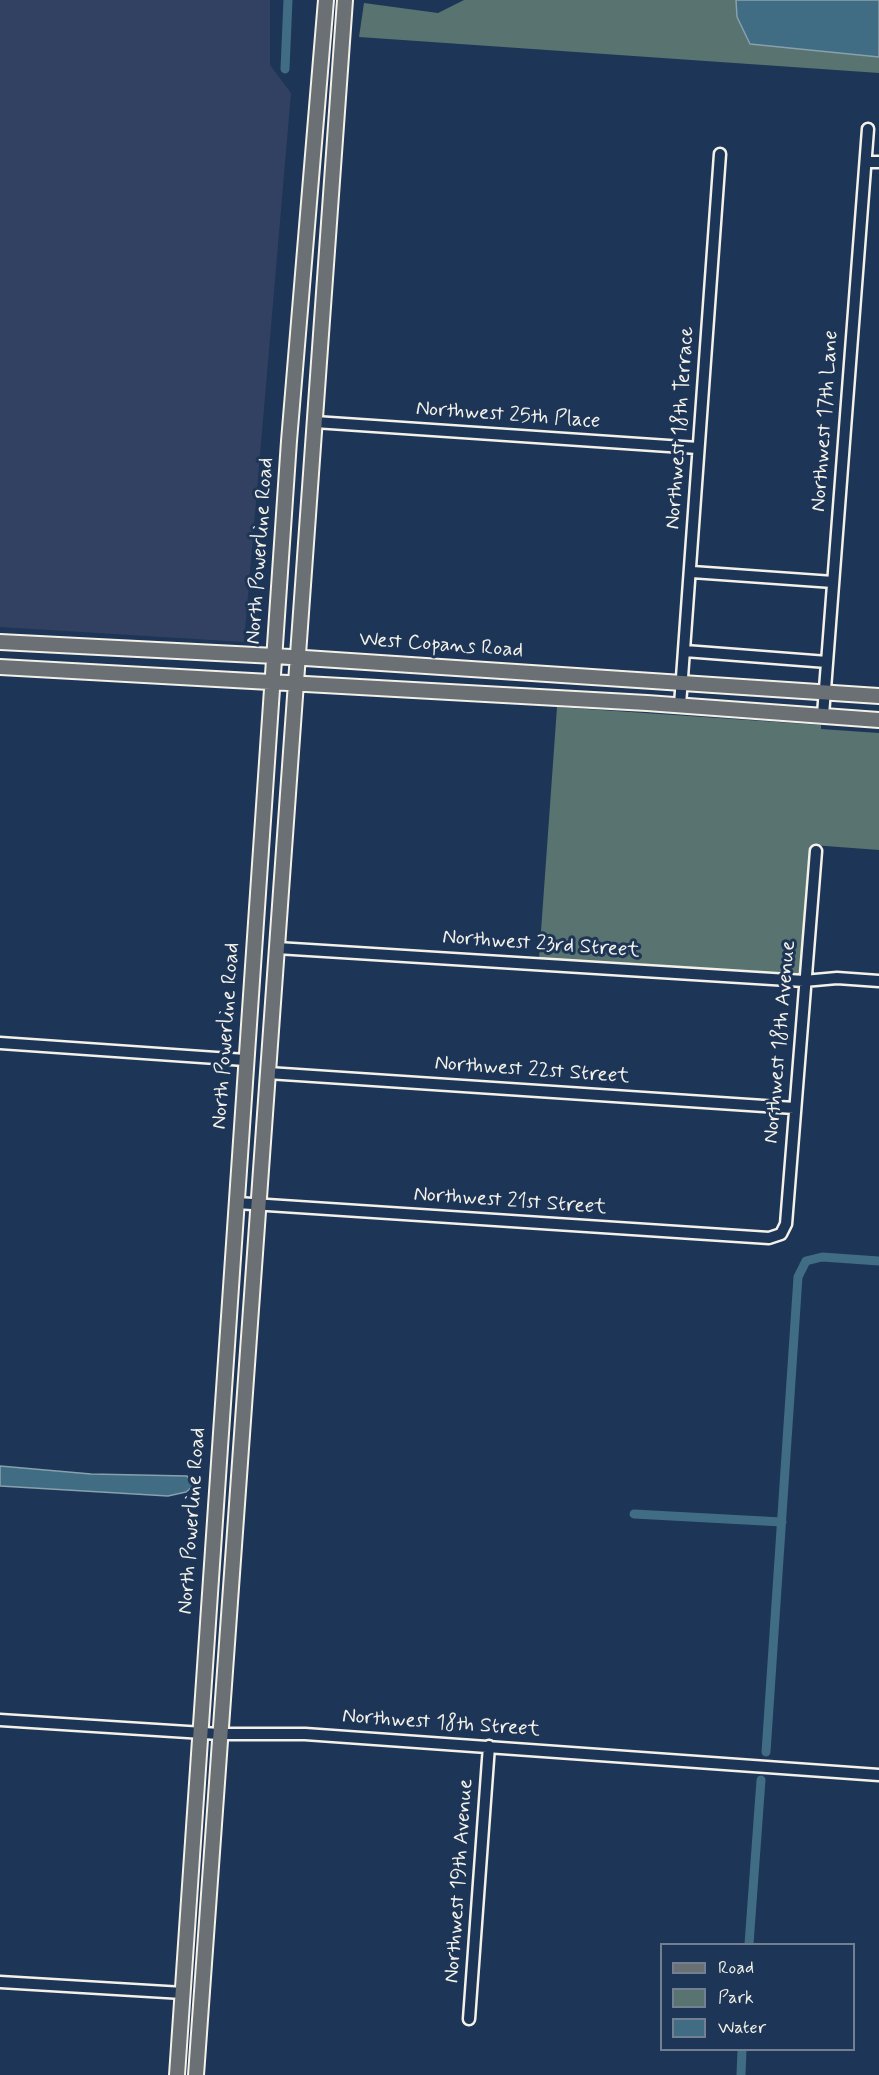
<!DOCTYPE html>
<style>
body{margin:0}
#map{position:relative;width:879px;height:2075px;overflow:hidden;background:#1d3557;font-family:Mynerve,sans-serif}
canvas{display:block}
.legend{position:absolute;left:660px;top:1943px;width:195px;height:108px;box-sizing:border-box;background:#1d3557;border:2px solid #738091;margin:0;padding:8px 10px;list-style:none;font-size:18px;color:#f4f1e8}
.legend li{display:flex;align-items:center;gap:12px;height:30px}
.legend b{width:30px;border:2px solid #738091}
</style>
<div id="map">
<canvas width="879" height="2075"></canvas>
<ul class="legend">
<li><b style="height:8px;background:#6a7074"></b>Road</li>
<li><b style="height:16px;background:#587370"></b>Park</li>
<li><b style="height:16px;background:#406c84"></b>Water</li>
</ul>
</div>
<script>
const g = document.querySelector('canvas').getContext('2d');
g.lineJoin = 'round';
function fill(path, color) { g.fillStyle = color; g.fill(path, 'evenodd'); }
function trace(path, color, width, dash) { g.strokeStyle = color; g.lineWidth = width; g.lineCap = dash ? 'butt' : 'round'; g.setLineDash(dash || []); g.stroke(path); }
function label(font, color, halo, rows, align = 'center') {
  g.font = font + ' Mynerve,sans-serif'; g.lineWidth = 6; g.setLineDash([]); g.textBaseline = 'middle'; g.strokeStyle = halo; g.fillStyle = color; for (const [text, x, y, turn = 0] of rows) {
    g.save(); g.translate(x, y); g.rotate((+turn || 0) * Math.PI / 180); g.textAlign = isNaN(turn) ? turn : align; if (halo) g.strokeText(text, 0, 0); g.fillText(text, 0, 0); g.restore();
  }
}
const built = new Path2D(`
 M0,0H270V65L291,93L244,642L0,627Z`);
const green = new Path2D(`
 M464,0H879V73L359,37L364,3L438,13Z
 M557,707L821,725V729L879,733V850L812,845L803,977L539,959Z`);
const water = new Path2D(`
 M736,0H879V57L750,44L737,17Z
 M0,1466L91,1474L187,1476L193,1486L186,1492L168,1496L0,1486Z`);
const canal = new Path2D(`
 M285,69L288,0
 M634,1514L782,1522
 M766,1752L798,1277L806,1261L822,1257L879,1261
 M749,1944L761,1780
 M741,2075L742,2050`);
const minor = new Path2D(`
 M866,162H879
 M315,422L698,448
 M692,572L833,582
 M685,651L827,662
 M680,705L720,154
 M823,715L868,129
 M277,948L804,981L837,978L879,981
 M0,1043L245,1060
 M268,1073L794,1108
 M237,1203L769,1238L781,1234L786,1224L816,851
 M0,1720L219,1734H305L879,1775
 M0,1982L183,1993
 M469,2019L489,1746`);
const major = new Path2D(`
 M0,642L275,656L879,696
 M0,667L647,703L879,720
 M177,2075L289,441L326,0
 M196,2075L345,0`);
const streetNames = [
 ["Northwest 25th Place",508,416,4],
 ["Northwest 17th Lane",826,421,-86],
 ["Northwest 18th Terrace",681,428,-86],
 ["North Powerline Road",261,551,-86],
 ["West Copans Road",441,646,4],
 ["Northwest 23rd Street",541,945,4],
 ["North Powerline Road",227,1036,-86],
 ["Northwest 18th Avenue",781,1042,-85],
 ["Northwest 22st Street",532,1071,4],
 ["Northwest 21st Street",510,1202,4],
 ["North Powerline Road",193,1521,-86],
 ["Northwest 18th Street",441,1724,4],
 ["Northwest 19th Avenue",460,1881,-86]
];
fill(built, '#324162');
fill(green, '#587370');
fill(water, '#406c84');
trace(water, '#88a1ac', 1.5);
trace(canal, '#406c84', 9);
trace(minor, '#f4f1e8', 15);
trace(major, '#f4f1e8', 18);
trace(minor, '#1d3557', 10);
trace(major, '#6a7074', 14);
label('21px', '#f4f1e8', '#1d3557', streetNames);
</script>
